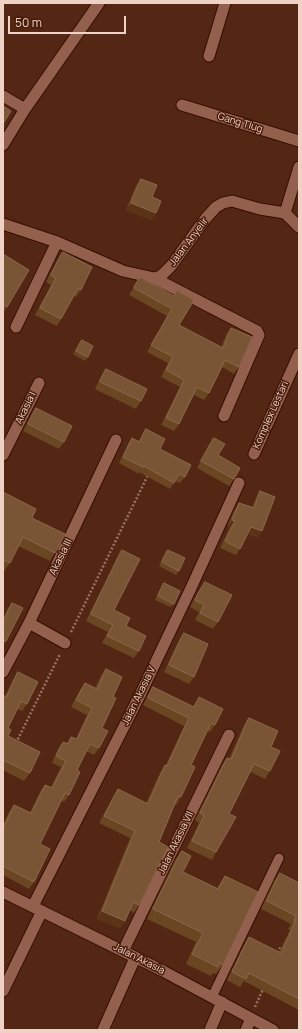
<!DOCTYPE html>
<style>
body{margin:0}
#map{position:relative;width:302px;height:1033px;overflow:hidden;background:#532714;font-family:Manrope,sans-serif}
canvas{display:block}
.frame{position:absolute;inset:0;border:4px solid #efd1c6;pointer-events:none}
.scale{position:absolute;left:8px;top:16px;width:118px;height:18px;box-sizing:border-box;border:2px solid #efd1c6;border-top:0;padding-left:5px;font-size:12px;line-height:14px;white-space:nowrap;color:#efd1c6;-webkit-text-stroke:3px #481c09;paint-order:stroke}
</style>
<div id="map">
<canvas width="302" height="1033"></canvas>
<div class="frame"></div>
<div class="scale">50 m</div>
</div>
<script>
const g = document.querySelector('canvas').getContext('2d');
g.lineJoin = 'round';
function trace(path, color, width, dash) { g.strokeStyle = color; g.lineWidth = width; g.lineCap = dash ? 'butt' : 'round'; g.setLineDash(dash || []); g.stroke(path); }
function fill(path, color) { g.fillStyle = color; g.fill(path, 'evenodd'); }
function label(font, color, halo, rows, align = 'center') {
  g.font = font + ' Manrope,sans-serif'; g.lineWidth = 3; g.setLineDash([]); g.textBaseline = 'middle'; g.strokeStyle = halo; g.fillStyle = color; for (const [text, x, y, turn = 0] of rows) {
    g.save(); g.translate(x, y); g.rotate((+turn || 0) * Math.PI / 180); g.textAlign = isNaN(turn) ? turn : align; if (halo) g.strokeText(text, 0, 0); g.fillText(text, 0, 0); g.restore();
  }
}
const path = new Path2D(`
 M71,632L148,475
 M16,743L60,654
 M278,953L281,946
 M255,1007L264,987`);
const service = new Path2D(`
 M212,997L279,858`);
const minor = new Path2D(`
 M209,56L225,3
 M3,96L25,109
 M182,105L299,141
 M3,145L25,109L99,3
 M285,213L299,167
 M285,213L299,227
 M3,224L57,242L123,271L154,278L161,276L171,266L206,218L216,207L223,203L232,201L260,209L285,213
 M154,278L253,329L257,331L259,335L224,416
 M16,327L57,242
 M254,454L299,354
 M3,455L39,383
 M29,623L65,643
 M3,672L29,623L116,440
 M3,892L163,971L273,1030
 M33,906L140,695L191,588L239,483
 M123,951L229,735
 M3,991L42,911
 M103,1030L135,958
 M210,1030L222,1002
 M246,1030L251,1018`);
const wall = new Path2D(`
 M141,179L152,197L156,213L151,220L126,210L136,186Z
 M63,252L81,290L76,297L74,296L61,319L57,326L35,315L51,285L46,282L58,259Z
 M3,254L7,307L3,313Z
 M140,277L173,296L177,290L179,325L221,348L226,335L231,328L239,367L234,374L222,367L209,393L204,400L194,395L179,424L174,431L161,425L180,387L161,377L168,363L147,352L167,316L129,295Z
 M82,340L88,357L85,361L73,354Z
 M106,369L141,401L136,409L95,389L101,376Z
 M36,408L64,442L59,449L23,431L31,416Z
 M146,429L160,449L185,477L180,483L175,481L170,489L139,472V474L119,463L128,444L132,438L139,441Z
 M214,438L218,455L234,479L229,486L197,468L209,445Z
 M260,491L258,538L248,534L240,549L236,555L220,548L230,527L227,526L235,509L239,503L252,507L256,498Z
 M3,492L32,518L55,553L50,561L18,546L10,563L4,571H3Z
 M122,550L114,610L126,626L139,651L134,658L102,643L108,632L86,621L117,558Z
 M168,550L179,571L176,575L159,566L165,553Z
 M205,582L218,622L213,629L195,620L199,612L190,607L200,589Z
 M164,583L174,604L171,607L155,600L161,587Z
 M12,603L6,641L3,646V619L7,610Z
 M184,633L194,677L189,684L164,672L179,640Z
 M106,669L113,697L102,728L99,748L94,755L86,751L77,770L69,795L64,802L61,800L40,844L34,882L29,889L3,875V825L9,812L14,805L30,813L40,792L45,785L51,787L61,767L52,763L58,749L63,742L67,743L71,737L76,739L87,715L71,707L80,690L85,683L95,688L101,676Z
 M18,672L27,704L22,711L17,709L8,728V736L30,773L24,781L3,770V695L5,696L13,680Z
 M153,687L193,707L199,697L215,725L210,732L207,731L191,765L181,797L176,805L174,804L159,842L139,905L134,913L130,910L125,921L120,928L97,919L130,838L99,823L113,797L118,789L146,803L160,773L165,765H166L184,726L143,705L148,695Z
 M249,718L271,747L270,771L265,779L250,772L229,814L216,852L212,860L187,848L199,823L195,820L222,765L227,758L229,759L244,725Z
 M182,851L183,872L217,888L225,876L223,965L216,974L213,973L211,976L186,964L196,942L147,919L175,860Z
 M280,873L299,883V1010L244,981L240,987L227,980L244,945L249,937L279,952L290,930L288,929L291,924L261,909L274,881Z`);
const shadedWall = new Path2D(`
 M131,203L156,213L151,220L126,210Z
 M232,520L235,521L230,527L227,526Z
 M251,527L262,531L258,538L247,534Z
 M102,911L125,921L120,928L97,919Z`);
const building = new Path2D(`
 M3,106L11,111L3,124Z
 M141,179L157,185L152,197L161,201L156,213L131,203Z
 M63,252L92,267L81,290L78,288L61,319L40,308L56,278L51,275Z
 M3,254L29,270L7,307L3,304Z
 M140,277L174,296L177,290L194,300L179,325L223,348L231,328L252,337L239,367L225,360L209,393L197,387L179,424L166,418L184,380L166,370L173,357L151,345L172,309L134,288Z
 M82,340L93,346L88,357L76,351Z
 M106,369L147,389L141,401L100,382Z
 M36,408L72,426L64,442L28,424Z
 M146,429L165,439L160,449L191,465L185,477L179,474L174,483L144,466L143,467L123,457L132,438L139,442Z
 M214,438L225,444L218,455L240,468L234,479L201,461Z
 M260,491L275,497L262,531L251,527L240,549L225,541L235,521L232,520L239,503L254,508Z
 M3,492L36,509L32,518L65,534L55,553L23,537L10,563L3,560Z
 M122,550L140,559L114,610L130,618L126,626L146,636L139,651L107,636L113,625L91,614Z
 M168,550L185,558L179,571L162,562Z
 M205,582L232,595L218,622L200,613L204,605L195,600Z
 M164,583L180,591L174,604L158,596Z
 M12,603L23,608L6,641L3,640V622Z
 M184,633L208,644L194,677L169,665Z
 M106,669L122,677L113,697L116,698L102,728L108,731L99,748L90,744L77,770L80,772L69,795L65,793L40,844L50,849L34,882L3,866V828L14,805L31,813L45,785L52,788L66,761L56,756L63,742L68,744L71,737L77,739L92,708L76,700L85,683L97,689Z
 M18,672L38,682L27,704L21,701L8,728L11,730L8,736L40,752L30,773L3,760V695L6,697Z
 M153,687L194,707L199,697L223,709L215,725L211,723L191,765L195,767L181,797L178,796L159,842L168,847L139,905L133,902L125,921L102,911L135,831L104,816L118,789L148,804L165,765L167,766L189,718L148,698Z
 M249,718L278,731L271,747L280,751L270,771L254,764L229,814L236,817L216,852L192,841L204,816L200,813L227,758L231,759Z
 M182,851L191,856L183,872L218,889L225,876L258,892L223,965L219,963L218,967L192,954L203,933L153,909Z
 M280,873L299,883V999L249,973L246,979L232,972L249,937L281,953L295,922L294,921L296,916L267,901Z`);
const streetNames = [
 ["Gang Tlug",240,123,17],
 ["Jalan Anyelir",189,242,-53],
 ["Akasia I",26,408,-64],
 ["Komplex Lestari",271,415,-66],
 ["Akasia III",61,557,-64],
 ["Jalan Akasia V",139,696,-64],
 ["Jalan Akasia VII",176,843,-64],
 ["Jalan Akasia",139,959,27]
];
trace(service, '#370d00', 11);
trace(minor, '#370d00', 13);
trace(path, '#987263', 2.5, [2, 2]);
trace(service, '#93604d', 9);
trace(minor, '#93604d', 11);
fill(wall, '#6b4623');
fill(shadedWall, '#5b3316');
fill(building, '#795435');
trace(building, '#8c684c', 1);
label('10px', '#efd1c6', '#481c09', streetNames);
</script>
